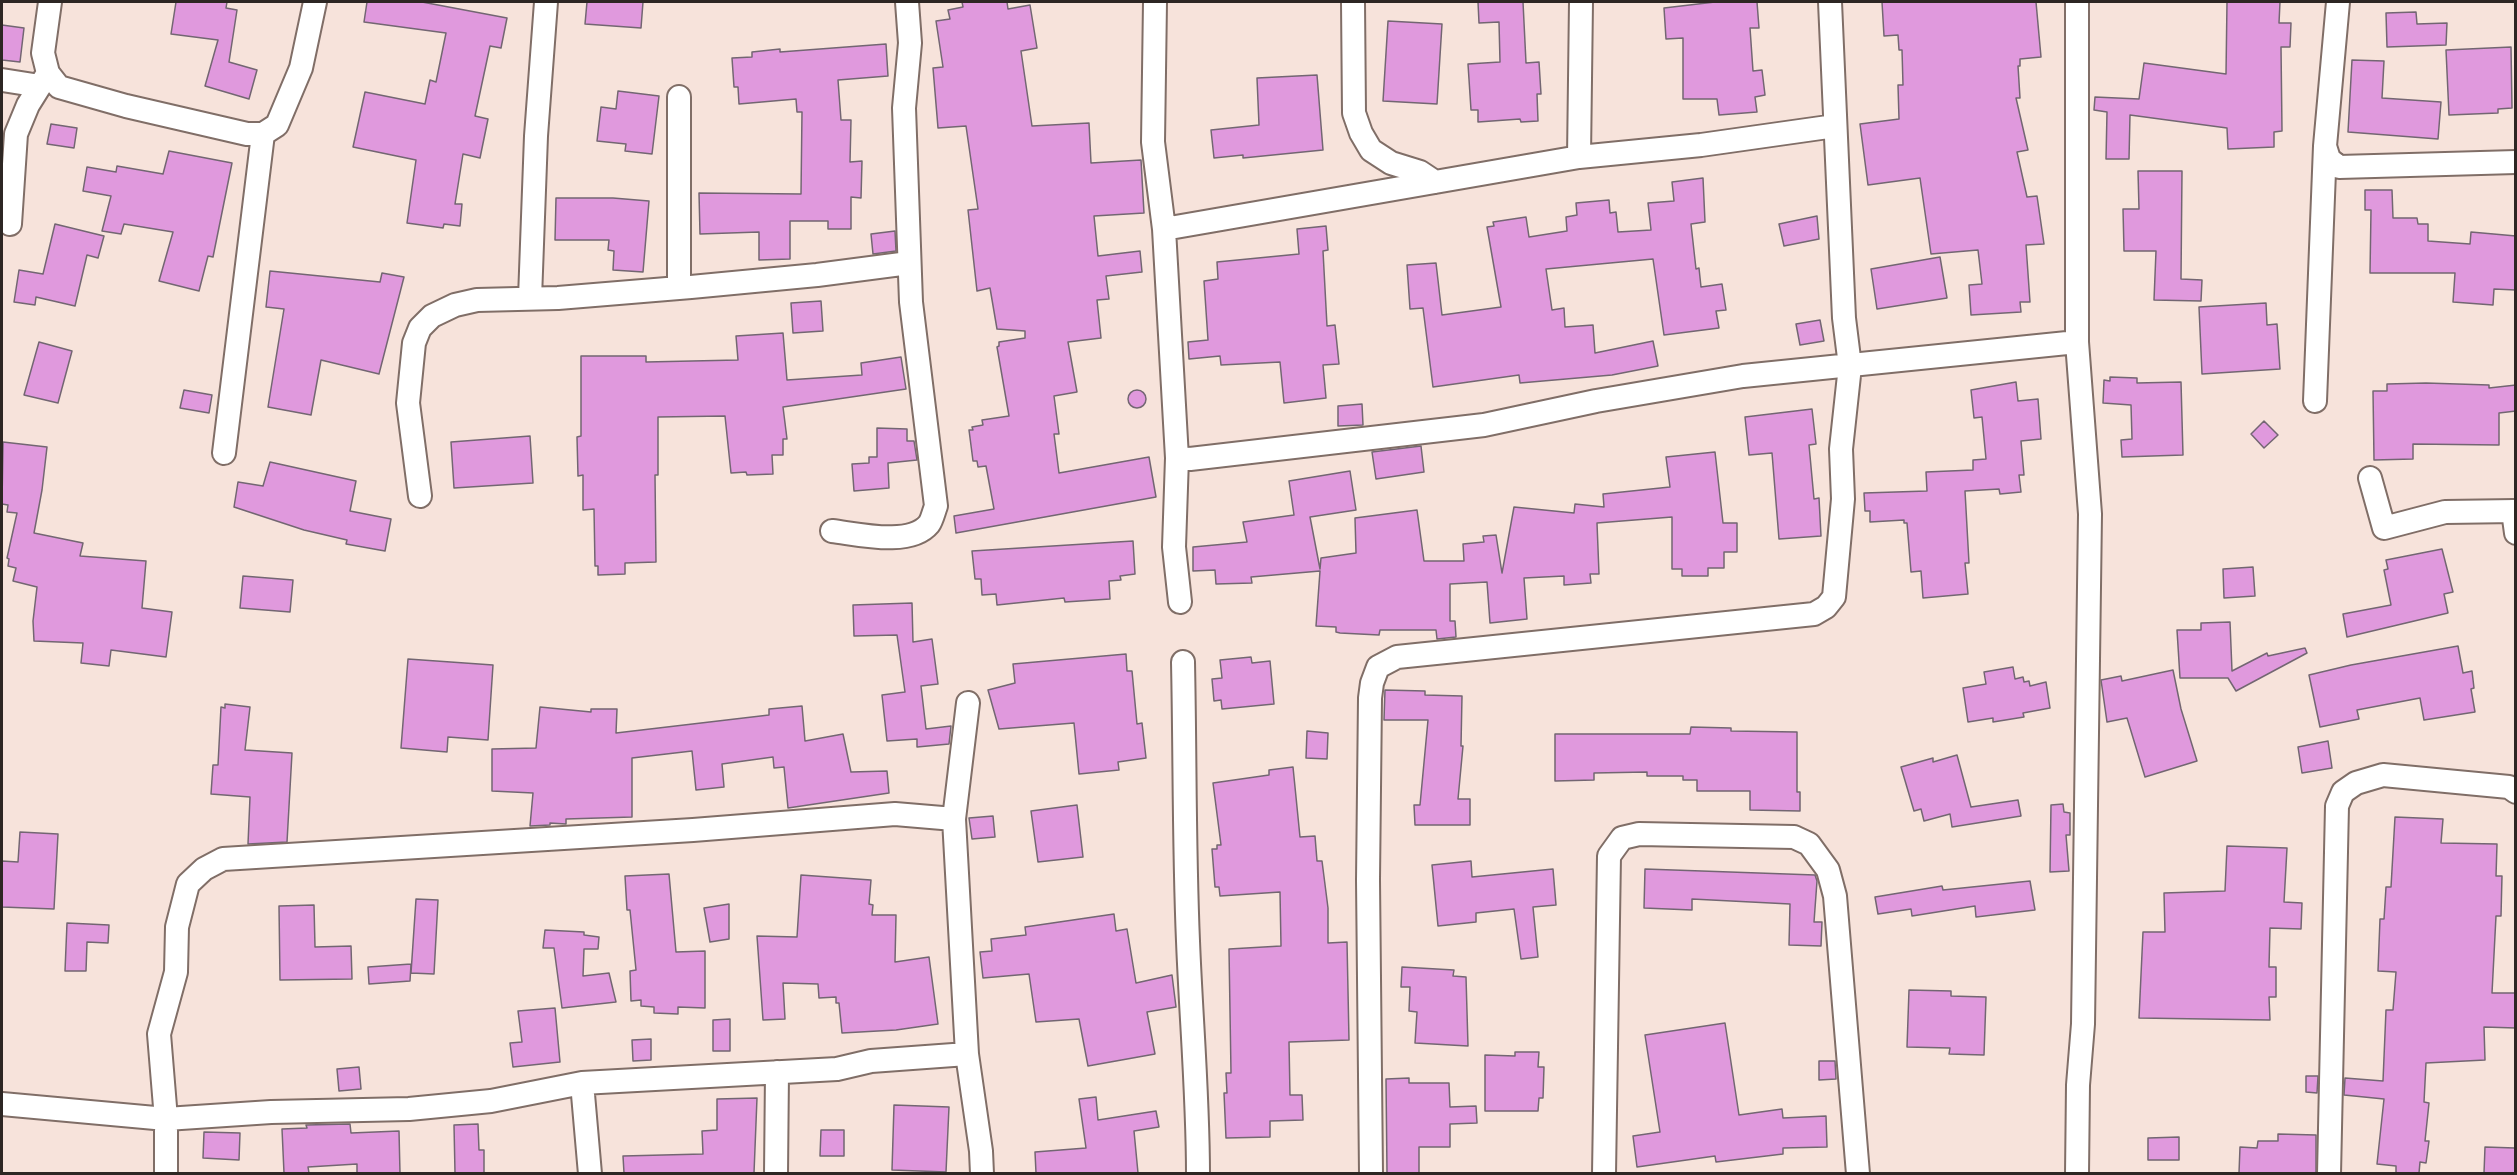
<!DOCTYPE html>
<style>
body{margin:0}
#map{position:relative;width:2517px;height:1175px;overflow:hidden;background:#f7e3db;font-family:"DejaVu Sans",sans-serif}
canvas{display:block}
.frame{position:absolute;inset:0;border:3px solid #2d2623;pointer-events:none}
</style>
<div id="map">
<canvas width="2517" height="1175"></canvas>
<div class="frame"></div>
</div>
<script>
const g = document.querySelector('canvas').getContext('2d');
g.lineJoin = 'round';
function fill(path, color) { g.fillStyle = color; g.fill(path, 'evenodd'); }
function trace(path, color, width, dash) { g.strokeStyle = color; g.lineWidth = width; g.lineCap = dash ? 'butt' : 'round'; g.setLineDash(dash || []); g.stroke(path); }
const building = new Path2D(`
 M176,2H227L226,8L237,10L229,62L257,70L249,99L205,86L218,40L171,34Z
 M367,2H422L507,18L501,48L490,46L475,116L488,119L480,158L463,154L455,204H462L460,226L444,224L443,228L407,223L416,160L353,147L365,92L425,104L430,80L436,82L446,33L364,22Z
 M587,2H643L641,28L585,24Z
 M962,2H1007L1008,9L1030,5L1037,48L1021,51L1032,126L1089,123L1091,163L1141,160L1144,213L1094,216L1098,256L1140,251L1142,272L1106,276L1109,299L1097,300L1101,338L1068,342L1077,392L1054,396L1059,434H1054L1059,473L1149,457L1156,497L956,533L954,516L994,509L986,466L978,467L977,461H973L969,430H973L972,427L983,425L982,420L1009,416L997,347L999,346V342L1025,338V331L997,329L990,288L977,291L968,210L978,209L966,126L938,128L933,68L943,67L936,21L950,19L948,10L963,7Z
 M1478,2H1523L1526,63L1539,62L1541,94H1537L1538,121L1521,122L1520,119L1478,122V110H1471L1468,64L1500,62L1499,22L1479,23Z
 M1715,2H1757L1759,28H1750L1753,71L1762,70L1765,95L1755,97L1757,112L1719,115L1717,99H1683V38L1666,39L1664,8Z
 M1882,2H2036L2041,57L2020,59V66H2018L2020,98H2016L2028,150L2017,152L2027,197L2037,196L2044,244L2026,245L2030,302H2020L2021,312L1971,315L1969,285L1982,284L1978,250L1931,254L1920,178L1868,185L1860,124L1899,119L1898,85H1903L1902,50H1899L1898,35L1884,36Z
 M2227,2H2280L2279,23H2291L2290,47H2281L2282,131L2274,132V147L2228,149L2227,128L2130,115L2129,159H2106L2107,112L2094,110L2095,97L2139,99L2144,63L2226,74Z
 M2416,12L2417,24L2447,23L2446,45L2387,47L2386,13Z
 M1388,21L1442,24L1437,104L1383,101Z
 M2,25L24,28L20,62L2,60Z
 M886,44L888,76L838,80L841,120H851L850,162L862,161L861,198L851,197V229H828V221H790V259L759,260V232L700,234L699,193L801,194L802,112H797L796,99L739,104L738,87H734L732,58L752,57V52L780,49V52Z
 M2511,47L2512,108L2498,109V113L2449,115L2446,50Z
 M2352,60L2384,61L2382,98L2441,102L2438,139L2348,132Z
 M1317,75L1323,150L1243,158V155L1214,158L1211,130L1259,125L1257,78Z
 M618,91L659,96L652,154L625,151L626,144L597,141L601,107L616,109Z
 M51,124L77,128L74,148L47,144Z
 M169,151L232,163L213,257L208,256L199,291L159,281L173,232L124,224L121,234L102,231L111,196L83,191L87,167L116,172L117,166L163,174Z
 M2138,171H2182L2181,279L2202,280L2201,301L2154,300L2156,251H2124L2123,209H2139Z
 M1703,178L1705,222L1691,224L1696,269L1699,268L1701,287L1722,284L1726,310L1716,311L1719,328L1664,335L1653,259L1546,269L1552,310L1564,308L1565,327L1593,325L1595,353L1653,341L1658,366L1612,375L1520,383L1519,375L1433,387L1423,308L1410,309L1407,265L1436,263L1442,315L1501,307L1487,227L1494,226L1493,222L1526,217L1529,237L1567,231L1566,217L1577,215L1576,203L1609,200L1610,213L1616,212L1618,232L1651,230L1648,203L1674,201L1672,182Z
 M2365,190H2392L2393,218H2417L2418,224H2428V241L2470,244L2471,232L2516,236V290L2494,289L2493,305L2453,302L2455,273H2370L2371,210H2365Z
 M556,198H613L649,201L643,272L613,270L614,251L608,250L609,240H555Z
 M1817,216L1819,239L1784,246L1779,224Z
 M55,224L104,236L98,258L87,255L75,306L36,297L35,305L14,302L19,270L43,274Z
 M1326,226L1328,250L1323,251L1327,326L1335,325L1339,364L1323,365L1326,398L1284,403L1280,362L1221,365L1220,356L1189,359L1188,342L1208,340L1204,281L1218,279L1217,262L1299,254L1297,229Z
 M895,231L896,251L873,254L871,234Z
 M1940,257L1947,298L1877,309L1871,269Z
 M270,271L380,282L382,273L404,277L379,374L321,360L311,415L268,407L284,309L266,307Z
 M821,301L823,331L793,333L791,303Z
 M2266,303L2267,325L2277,324L2280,369L2202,374L2199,307Z
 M1820,320L1824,341L1800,345L1796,324Z
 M783,333L787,380L862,375L861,363L901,357L906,389L783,407L787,439H783V455H772L773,474L747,475L746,472L731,473L725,416L658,417V475H655L656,562L625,563V574L598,575V566H595L594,509L583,510V475L578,476L577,437L581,436V356H646V362L738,360L736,336Z
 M39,342L72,351L58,403L24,395Z
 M2110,377L2137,378V383L2181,382L2183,455L2122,457L2121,440L2132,439L2131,405L2103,403L2104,380L2110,381Z
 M2016,382L2018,401L2038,399L2041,439L2021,441L2024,475H2019L2021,492L2000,494L1999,489L1965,491L1969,563H1965L1968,594L1923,598L1921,571L1911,572L1907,523H1904V520L1870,522V511H1865L1864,493L1927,491L1926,472L1973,470V460L1986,459L1982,417L1974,418L1971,390Z
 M2426,383L2489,385V388L2516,385V411L2499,413V445L2413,444V459L2374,460L2373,391H2387V384Z
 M184,390L212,395L209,413L180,408Z
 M1128 399a9 9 0 1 1 18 0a9 9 0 1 1-18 0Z
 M1362,404L1363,425L1338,426V406Z
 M1812,409L1816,444L1809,445L1814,499L1819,498L1821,536L1779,539L1772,453L1749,455L1745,417Z
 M2264,421L2278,435L2264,448L2251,434Z
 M877,428L907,429V441H914L917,460L888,463L889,488L854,491L852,464L869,463V457H877Z
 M530,436L533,483L454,488L451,442Z
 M3,442L47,447L42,490L34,533L83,543L80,556L146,561L142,608L172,612L166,657L111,650L109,666L81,663L83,643L34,641L33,621L37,587L13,581L16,568L8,566L9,559L7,558L17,513L7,512L8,505L2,504Z
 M1421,446L1424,472L1376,479L1372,452Z
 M1715,452L1723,523H1737V552H1724V568H1708V576H1682V569H1672V517L1597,523L1599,574H1590L1591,583L1564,585V576L1524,578L1527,619L1490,623L1487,582L1450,584V621H1455L1456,637L1437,639L1436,630H1380L1379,635L1340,633L1336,632V627L1316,626L1320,571L1251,577L1252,583L1216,584L1215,570L1193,571V547L1247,542L1243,522L1294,515L1289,481L1350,471L1356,510L1310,517L1320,569L1321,558L1356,553L1355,518L1417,510L1424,561H1464L1463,544L1484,542L1483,536L1496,535L1502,573L1514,507L1574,513L1575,504L1604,507L1603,494L1670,487L1666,457Z
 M270,462L356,481L350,511L391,519L385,551L346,544L347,540L304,530L234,507L238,482L263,486Z
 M1133,541L1135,574L1120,576L1121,580L1109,581L1110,599L1065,602L1064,598L997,605L996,594L982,595L981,579H975L972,551Z
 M2442,549L2453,592L2444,594L2448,613L2347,637L2343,614L2391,605L2384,570L2388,569L2386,560Z
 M2253,567L2255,596L2224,598L2223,569Z
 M243,576L293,580L290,612L240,608Z
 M912,603L913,642L932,639L938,684L921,686L926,729L951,726L949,744L917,747V739L887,741L882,695L905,692L897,635L854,636L853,605Z
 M2230,622L2232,671L2267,653L2268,656L2305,648L2307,653L2236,691L2228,678H2180L2177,630H2201V623Z
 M2458,646L2463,673L2472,671L2474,688L2471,689L2475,712L2424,720L2420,698L2357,710L2359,719L2320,727L2309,675L2351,665Z
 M1126,654L1127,671H1132L1137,724L1142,723L1146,758L1118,762L1119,770L1079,774L1074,723L999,729L988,690L1015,683L1013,664Z
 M1251,657L1252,663L1270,661L1274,704L1222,709L1221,700L1214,701L1212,679L1222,678L1220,660Z
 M408,659L493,665L488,740L448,737L447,752L401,748Z
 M2013,667L2015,679L2023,677L2024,682L2029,681L2030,686L2046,682L2050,708L2023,713L2024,717L1993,722V718L1968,722L1963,688L1986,684L1984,672Z
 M2173,670L2181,709L2197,761L2145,777L2127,718L2107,722L2101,680L2121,676L2122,681Z
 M1385,690L1425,691V695L1462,696L1461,746H1463L1458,799H1470V825H1415L1414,805H1420L1428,720H1384Z
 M225,704L250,707L245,750L292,753L287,842L248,844L250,797L211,794L213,765H218L221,707L225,708Z
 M802,706L805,741L843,734L851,772L887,771L889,793L788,808L784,767L774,768L773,757L722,764L724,787L696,790L692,751L632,758V817L566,819V824L550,823V825L530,826L533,793L492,791V749L536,748L540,707L591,712V709H617L616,733L769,715V709Z
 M1691,727L1731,728V731L1797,732V792H1800V811L1750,810V791H1697V780H1683V776H1647V772L1594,773V780L1555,781V734H1690Z
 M1307,731L1328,733L1327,759L1306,758Z
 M2328,741L2332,768L2302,773L2298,747Z
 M1957,755L1971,807L2018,800L2021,816L1952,827L1950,814L1924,821L1921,809L1914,811L1901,767L1933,758V762Z
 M1293,767L1300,837L1315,836L1317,861H1322L1328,908V943L1347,942L1349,1040L1289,1042L1290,1095H1302L1303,1120L1270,1121V1137L1226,1138L1224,1093H1227L1226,1073H1231L1229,949L1281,946L1280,892L1220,896L1219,887H1215L1212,849H1217V845H1221L1213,783L1269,775V770Z
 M2063,804L2064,812L2070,813V835H2066L2069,871L2050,872L2051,805Z
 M1077,805L1083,857L1038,862L1031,811Z
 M993,816L995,837L972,839L969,818Z
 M2395,817L2443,819L2441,843L2497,844L2496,876H2502L2501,916H2496L2492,993H2516V1028L2484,1027L2485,1060L2426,1063L2424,1102L2429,1103L2425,1141H2429L2426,1163L2420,1162L2419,1173H2396V1166L2377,1164L2384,1099L2344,1095L2345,1078L2383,1081L2386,1010H2393L2396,972L2378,971L2380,919H2384L2386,887H2391Z
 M20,832L58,834L54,909L2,907V861L18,862Z
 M2227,846L2287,848L2284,902L2302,903L2301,929L2270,928L2269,967H2276V997H2269L2270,1020L2139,1018L2143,932H2165L2164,893L2225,891Z
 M1471,861L1472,877L1553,869L1556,905L1533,907L1538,957L1521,959L1514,909L1476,913V922L1438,926L1432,865Z
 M1645,869L1815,875L1817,881L1814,922H1822L1821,946L1789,945L1790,904L1692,899V910L1644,908Z
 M669,874L676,952L705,951V1008L678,1007V1014L654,1013V1007L641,1006V1000L631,1001L630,971L636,970L630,910H627L625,876Z
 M801,875L871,880L869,904L873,905L872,915H896L895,962L929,957L938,1024L896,1030L842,1033L839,1003H836V997L819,998L818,984L783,983L785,1019L763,1020L757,936L797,937Z
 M2030,881L2035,910L1976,917L1975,906L1912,916L1911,909L1878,914L1875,897L1942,886L1943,890Z
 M416,899L438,900L434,974L411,973Z
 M729,904V939L710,942L704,908Z
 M314,905L315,947L351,946L352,979L280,980L279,906Z
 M1114,914L1116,931L1127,929L1136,983L1172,975L1176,1007L1147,1012L1155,1054L1088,1066L1079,1019L1036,1022L1029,974L983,978L980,952L992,951L991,939L1026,935L1025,927Z
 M67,923L109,925L108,943L87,942L86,971H65Z
 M545,930L584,932V935L599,937L598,949H584L583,976L609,973L616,1002L562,1008L554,948H543Z
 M411,964L410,981L369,984L368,967Z
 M1402,967L1454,970L1453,976L1466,977L1468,1046L1415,1043L1417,1012L1409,1011L1410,987H1401Z
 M1909,990L1951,991V996L1986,997L1984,1055L1949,1054L1950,1048L1907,1047Z
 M555,1008L560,1062L513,1067L510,1043L522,1042L518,1011Z
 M730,1019V1051H713V1020Z
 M1725,1023L1739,1115L1782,1109L1783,1118L1826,1116L1827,1147L1783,1148V1154L1716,1162L1715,1156L1637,1167L1633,1136L1660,1132L1645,1035Z
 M651,1039V1060L633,1061L632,1040Z
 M1515,1052H1539L1538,1067H1544L1543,1098H1539L1538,1111H1485V1055L1515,1056Z
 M1819,1061H1835L1836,1079L1819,1080Z
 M359,1067L361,1089L339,1091L337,1069Z
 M2306,1076H2318L2317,1093L2306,1092Z
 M1409,1078V1083H1449L1450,1107L1476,1106L1477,1123L1450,1124V1147H1419V1173H1387L1386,1079Z
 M1096,1097L1098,1120L1156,1111L1159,1127L1134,1131L1138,1173H1036L1035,1152L1086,1148L1079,1099Z
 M757,1098L754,1173H624L623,1156L703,1154L702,1131L717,1130V1099Z
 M894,1105L949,1107L946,1172L892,1170Z
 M350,1124L351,1133L399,1131L400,1173H357V1164L308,1167L309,1173H284L282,1129L307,1128L306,1125Z
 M478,1124L479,1150H484V1173H455L454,1125Z
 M821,1130H844V1156H820Z
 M204,1132L240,1133L239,1160L203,1158Z
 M2278,1134L2316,1135V1173H2239L2240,1147L2257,1148L2258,1141H2278Z
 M2179,1137V1160H2148V1138Z
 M2485,1147L2515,1148V1173H2484Z`);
const minor = new Path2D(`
 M50,2L43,53L48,73L59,87L126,106L247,134H263L277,125L301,68L315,2
 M1155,2L1153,142L1164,229L1177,458L1174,547L1180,602
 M1353,2L1354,113L1361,133L1371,150L1391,163L1420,172L1435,182
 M1581,2L1579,157L1701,145L1835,126
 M2077,2V342L2090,514L2083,1024L2078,1085L2077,1174
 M2,80L40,86
 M679,97V288
 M2325,146L2329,159L2339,167L2516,162
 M10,224L16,134L28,105L48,73
 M1164,229L1579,157
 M530,298L536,136L546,2
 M2315,401L2325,146L2338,2
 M224,453L263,134
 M1177,458L1190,459L1484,425L1596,401L1743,376L2077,342
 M2370,478L2384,528L2445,512L2516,511
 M420,496L408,403L414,343L420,328L432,316L455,305L477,300L558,298L691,287L817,275L909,263
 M2513,511L2516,533
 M832,531C858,534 910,547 929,524C932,520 934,511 936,506L911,302L904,108L910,43L907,2
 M1183,662C1185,755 1184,848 1188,941C1191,1018 1198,1096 1198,1174
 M954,819L968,703
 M582,1083L590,1174
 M2,1104L166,1119L271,1112L409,1109L491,1101L582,1083L837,1069L871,1061L967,1054
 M166,1174V1119L159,1034L176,972L177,927L188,884L204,869L223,859L693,830L895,814L954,819L967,1054L981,1151L982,1174
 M776,1174L777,1072
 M1371,1174L1368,880L1370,698L1372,683L1378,667L1397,657L1814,614L1826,607L1834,597L1843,499L1841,449L1850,366L1844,318L1830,2
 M1604,1174L1609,856L1622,838L1639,834L1794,837L1809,844L1828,870L1835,896L1858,1174
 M2329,1174L2337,806L2343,792L2356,783L2383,775L2509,787L2516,792`);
fill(building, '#e099dd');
trace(building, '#736672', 1.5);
trace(minor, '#806e67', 26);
trace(minor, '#fff', 22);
</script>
